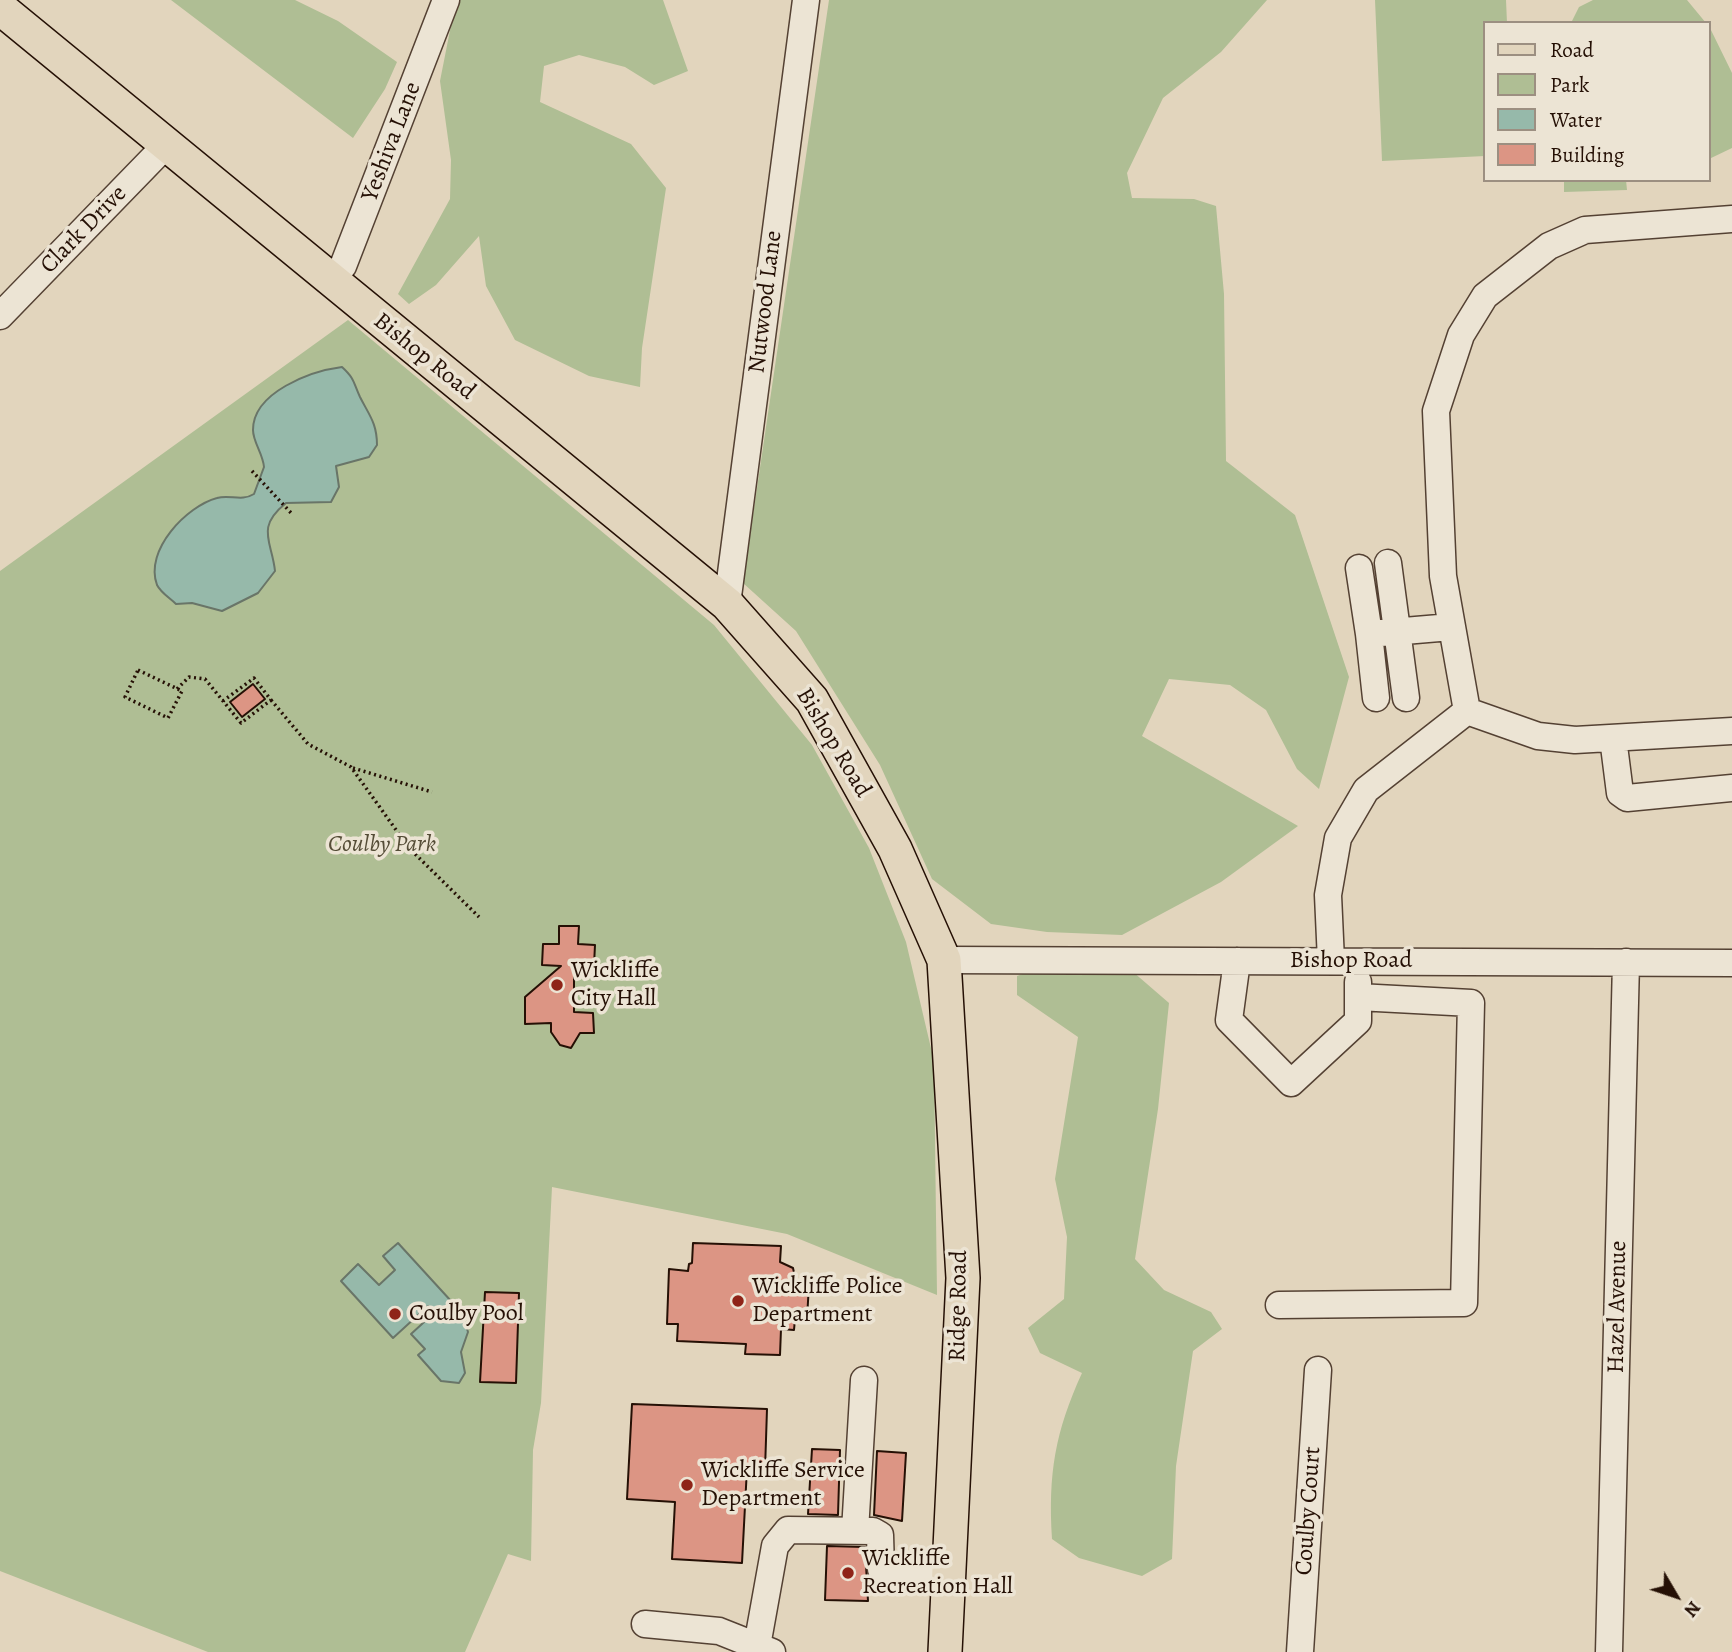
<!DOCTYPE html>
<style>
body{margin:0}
#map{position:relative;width:1732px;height:1652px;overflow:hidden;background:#e2d5bd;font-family:Alegreya,serif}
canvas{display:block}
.legend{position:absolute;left:1483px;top:21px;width:228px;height:161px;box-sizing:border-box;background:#ece4d4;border:2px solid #9c8f81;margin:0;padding:9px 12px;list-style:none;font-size:21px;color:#251005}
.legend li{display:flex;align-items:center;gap:14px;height:35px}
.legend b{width:35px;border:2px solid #9c8f81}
.north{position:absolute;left:1641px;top:1561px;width:70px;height:70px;-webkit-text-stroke:5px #ece4d4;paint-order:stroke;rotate:129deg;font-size:19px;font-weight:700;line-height:28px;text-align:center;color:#251005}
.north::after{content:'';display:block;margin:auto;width:24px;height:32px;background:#251005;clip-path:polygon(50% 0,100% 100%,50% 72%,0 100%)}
</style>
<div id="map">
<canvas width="1732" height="1652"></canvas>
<ul class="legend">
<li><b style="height:9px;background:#e2d5bd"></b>Road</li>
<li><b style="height:19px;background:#afbe94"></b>Park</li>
<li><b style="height:19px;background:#96b9aa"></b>Water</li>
<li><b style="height:19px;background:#dc9584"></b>Building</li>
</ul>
<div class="north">N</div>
</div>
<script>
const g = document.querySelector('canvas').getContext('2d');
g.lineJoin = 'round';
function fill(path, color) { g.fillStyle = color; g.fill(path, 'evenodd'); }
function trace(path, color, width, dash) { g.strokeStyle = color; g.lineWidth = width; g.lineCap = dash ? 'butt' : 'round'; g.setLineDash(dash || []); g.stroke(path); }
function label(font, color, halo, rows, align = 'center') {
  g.font = font + ' Alegreya,serif'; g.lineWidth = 7; g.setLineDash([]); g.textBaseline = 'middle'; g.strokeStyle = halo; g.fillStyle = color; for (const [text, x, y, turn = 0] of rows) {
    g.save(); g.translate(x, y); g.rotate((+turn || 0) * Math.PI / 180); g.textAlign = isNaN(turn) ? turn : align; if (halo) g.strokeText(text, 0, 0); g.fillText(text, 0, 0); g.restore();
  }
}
const green = new Path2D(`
 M171,0H295L338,21L397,62L385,89L353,138Z
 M456,0H663L688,71L654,85L625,67L579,55L544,66L540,102L631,144L666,188L642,348L640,387L589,376L515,340L486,286L479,236L436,285L409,304L398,294L450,199L451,160L440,81Z
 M829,0H1267L1221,52L1163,98L1127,173L1132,198L1194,199L1216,206L1224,294L1226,461L1295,515L1349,677L1319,789L1297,769L1266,710L1230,685L1169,679L1142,736L1298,826L1221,882L1122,935L1047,932L991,924L932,879L880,765L796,631L743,583Z
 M1375,0H1506L1507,23H1485V156L1382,161Z
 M1593,0H1687L1706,23H1571L1579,7Z
 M1709,26L1732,73V148L1709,159Z
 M1564,180H1626L1627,190L1564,192Z
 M348,320L714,625L812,745L869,848L906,942L934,1061L937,1295L787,1234L552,1187L541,1403L533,1450L531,1561L508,1554L465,1652H208L0,1571V571Z
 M1031,971H1132L1169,1003L1158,1109L1135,1259L1164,1290L1211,1312L1222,1329L1193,1351L1176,1466L1172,1559L1142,1576L1079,1558L1052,1539C1048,1474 1055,1432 1082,1373L1040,1353L1028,1328L1064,1299L1067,1237L1055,1179L1078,1037L1017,995V976Z`);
const water = new Path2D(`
 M342,367C355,379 353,382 360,397C369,415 377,423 377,445L369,457L336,466L339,487L331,502L286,503C255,528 272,541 275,571L258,593L222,611L192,603L176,604C170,598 161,593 157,585C144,550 187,506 217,498C230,494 241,502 254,494L264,467C263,454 253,442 253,430C253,392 311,371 342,367Z
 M398,1243L462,1313L468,1332L461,1352L465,1373L459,1383L441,1381L418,1355L425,1349L411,1334L434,1313L428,1306L393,1338L341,1281L358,1264L379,1285L395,1270L383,1256Z`);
const building = new Path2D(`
 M253,684L265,699L242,717L230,702Z
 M559,926H579L578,944L595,945L594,965H574V1012L593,1013L594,1033H580L571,1048L560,1045L551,1032V1023L525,1024V997L561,966L542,965L543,944H559Z
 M693,1243L781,1246L780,1262L793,1268L796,1282L809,1284L807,1319H795L794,1330L781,1329L780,1355L745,1354L746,1344L677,1341L678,1324H667L669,1269L688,1271L689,1264L692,1263Z
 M485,1292L519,1293L516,1383L480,1382Z
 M632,1404L767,1409L765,1470L747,1468L742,1563L672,1559L675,1502L627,1499Z
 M812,1449L840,1450L838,1515L808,1514Z
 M877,1451L906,1453L902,1521L874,1515Z
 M827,1546L865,1547L868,1601L825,1600Z`);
const path = new Path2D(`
 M252,471L293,515
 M138,670L182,691L168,718L125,697Z
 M177,689L189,677L205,679L241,723L271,700L254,678L223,701
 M271,700L308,744L351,767L409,848L479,917
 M353,768L432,792`);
const minor = new Path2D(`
 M1732,219L1585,230L1549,246L1485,296L1461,335L1436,411L1443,576L1467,711L1538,736L1575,740L1732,731
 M331,281L343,266L446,0
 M0,316L167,144
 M1388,563L1406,698
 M1359,568L1369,634L1451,627
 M727,604L806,0
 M1369,634L1376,698
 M1613,738L1620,793L1627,798L1732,788
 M944,960L1732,963
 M1237,961L1229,1020L1291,1083L1358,1021V982
 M1331,961L1328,895L1338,838L1366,790L1467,711
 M1279,1305L1464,1303L1471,1003L1358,997
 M855,1531L864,1380
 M645,1624L719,1631L772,1652
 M757,1646L775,1546L788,1530L873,1531L880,1535L881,1569L887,1574L949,1573
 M1300,1652L1318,1370
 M1609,1652L1626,962`);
const major = new Path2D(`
 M0,8L727,604L812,700L895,849L944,960L963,1278L945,1652`);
const markers = [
 [557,985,7,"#8f2418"],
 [738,1301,7,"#8f2418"],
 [395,1314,7,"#8f2418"],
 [687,1485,7,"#8f2418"],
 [848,1573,7,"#8f2418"]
];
const streetNames = [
 ["Yeshiva Lane",392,142,-69],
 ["Clark Drive",84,230,-46],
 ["Nutwood Lane",766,302,-83],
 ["Bishop Road",424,357,39],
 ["Bishop Road",833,743,59],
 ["Bishop Road",1351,961],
 ["Ridge Road",959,1306,-89],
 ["Hazel Avenue",1618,1307,-89],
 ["Coulby Court",1309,1511,-86]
];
const parkNames = [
 ["Coulby Park",382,845]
];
const poiNames = [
 ["Wickliffe",571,971],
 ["City Hall",571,999],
 ["Wickliffe Police",752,1287],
 ["Department",752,1315],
 ["Coulby Pool",409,1314],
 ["Wickliffe Service",701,1471],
 ["Department",701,1499],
 ["Wickliffe",862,1559],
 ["Recreation Hall",862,1587]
];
fill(green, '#afbe94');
fill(water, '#96b9aa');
trace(water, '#697568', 2);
fill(building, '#dc9584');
trace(building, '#251005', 2);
trace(minor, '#544133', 29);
trace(major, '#251005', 36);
trace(path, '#251005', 3.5, [2, 3.5]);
trace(minor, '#ece4d4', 26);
trace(major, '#e2d5bd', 33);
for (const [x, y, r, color] of markers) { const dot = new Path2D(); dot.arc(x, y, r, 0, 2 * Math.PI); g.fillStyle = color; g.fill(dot); trace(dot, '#ece4d4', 2.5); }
label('24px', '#251005', '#ece4d4', streetNames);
label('italic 24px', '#554d37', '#ece4d4', parkNames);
label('24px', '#251005', '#ece4d4', poiNames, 'left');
</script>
